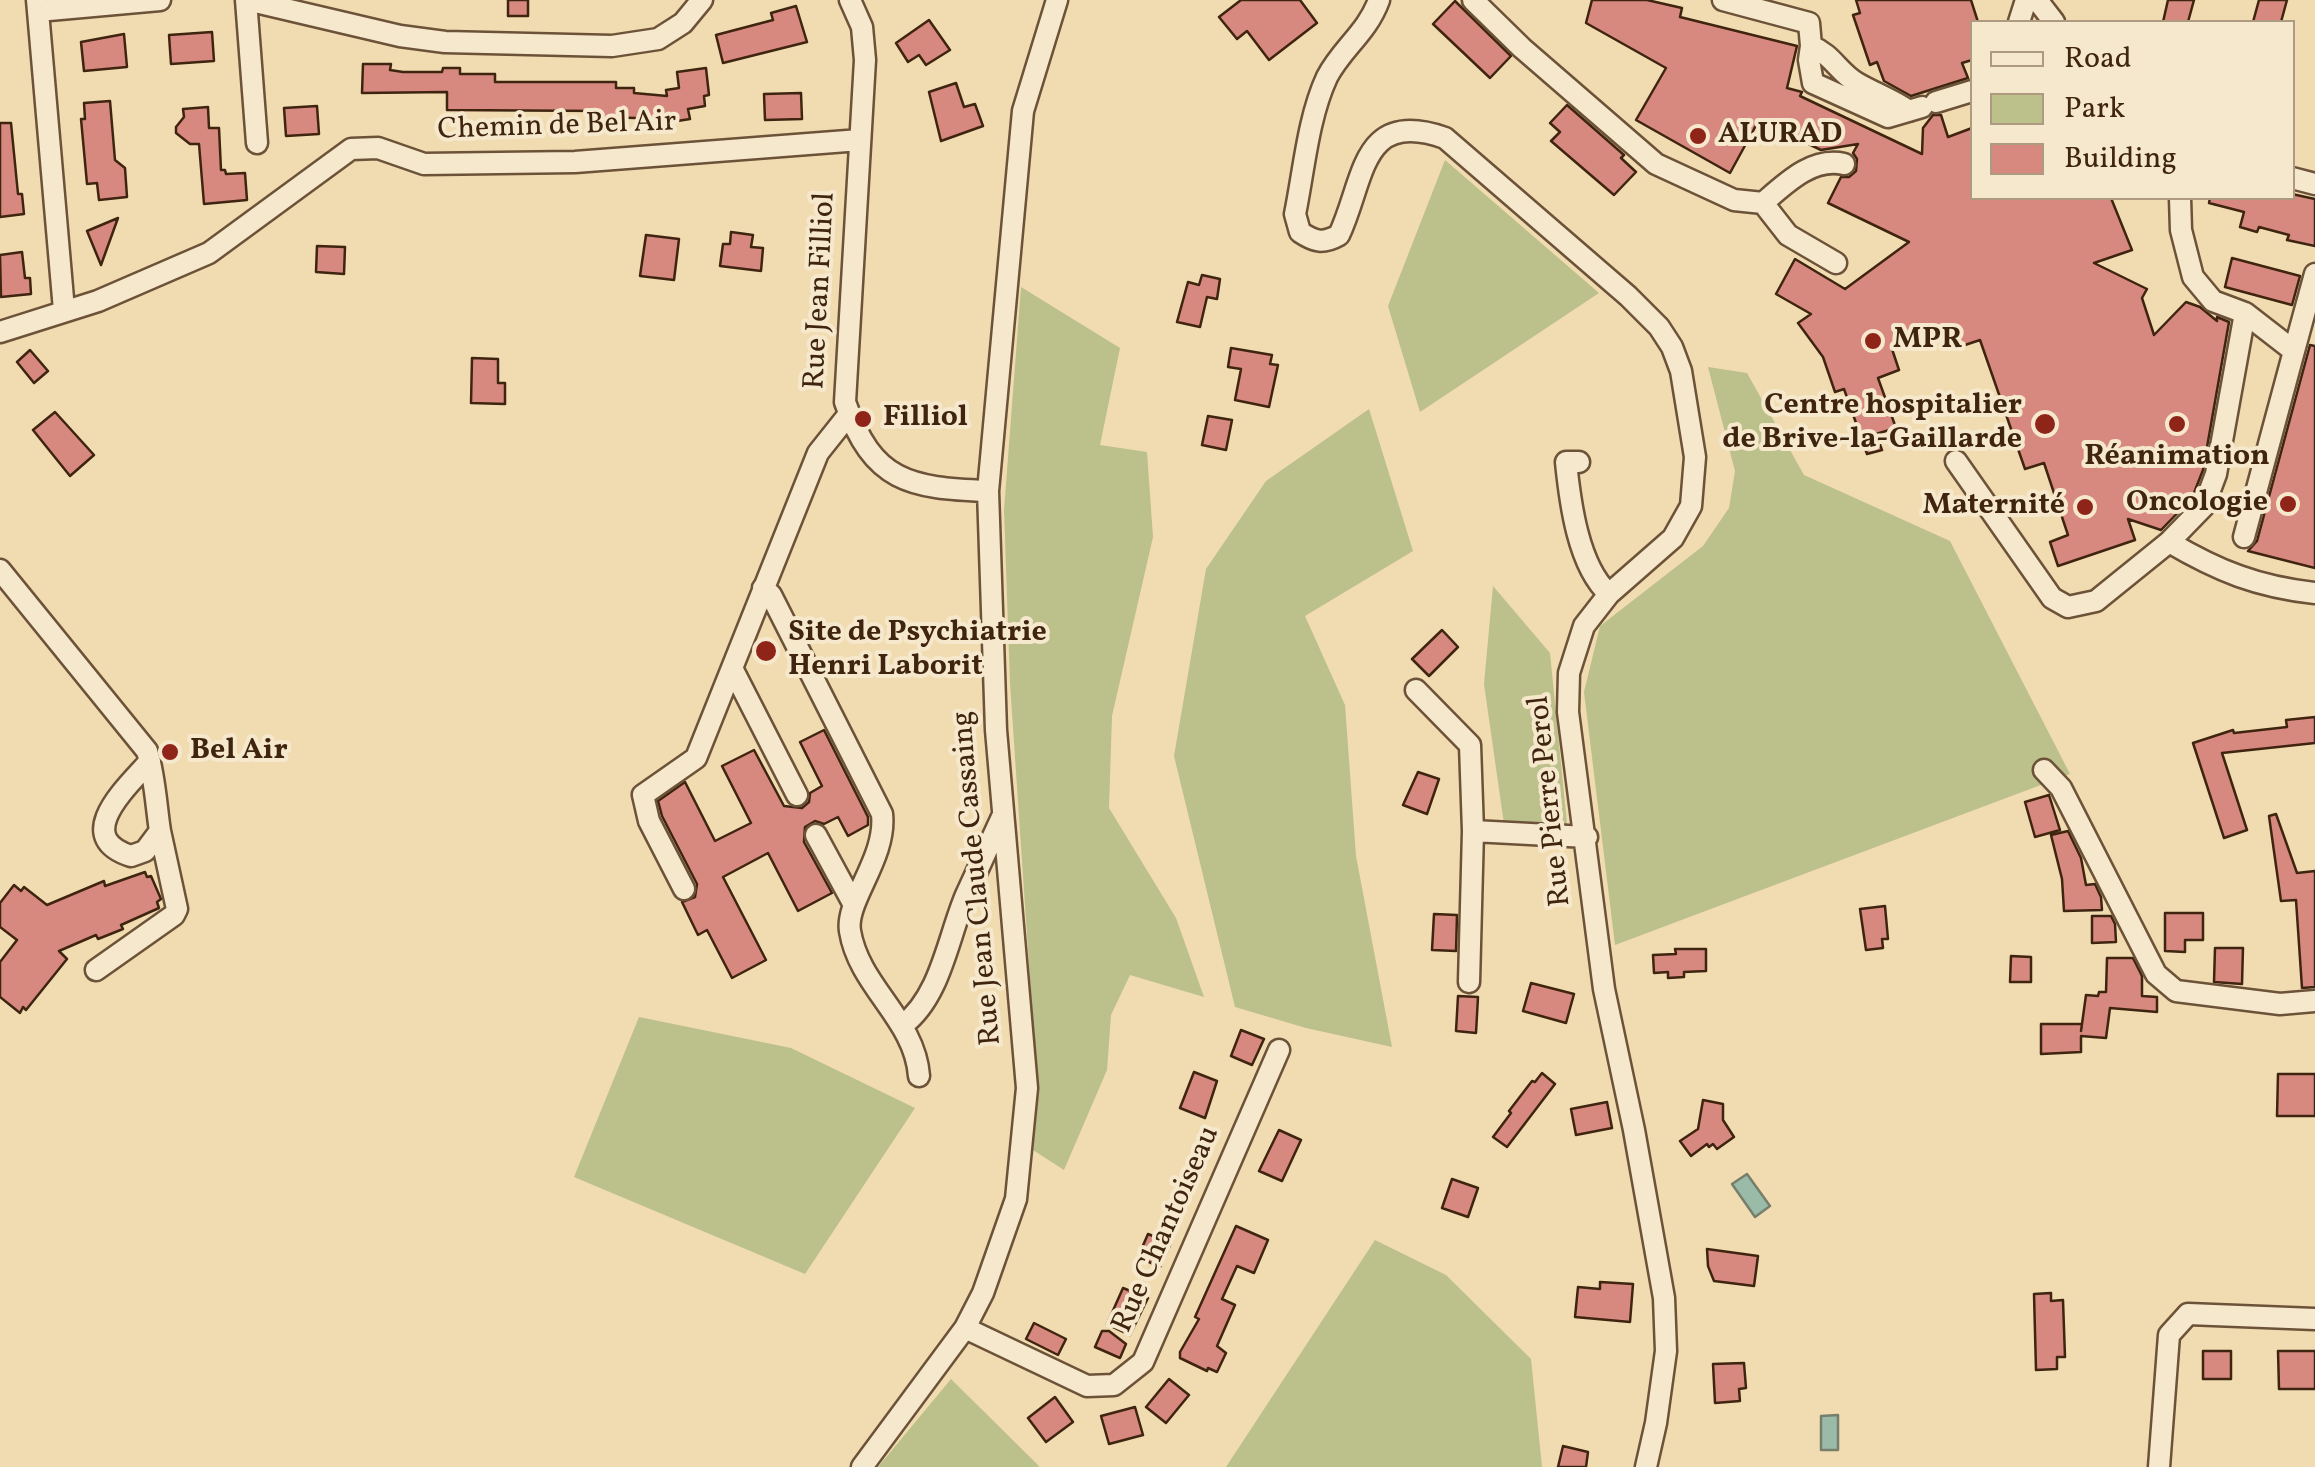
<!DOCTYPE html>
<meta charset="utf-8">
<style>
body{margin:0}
#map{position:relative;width:2315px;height:1467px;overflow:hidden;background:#f1dbb0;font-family:Vollkorn,serif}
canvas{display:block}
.legend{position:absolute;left:1970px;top:20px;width:325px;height:180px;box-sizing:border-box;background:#f6e8cc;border:2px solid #ad9a81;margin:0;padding:12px 18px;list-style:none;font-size:30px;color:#3f2410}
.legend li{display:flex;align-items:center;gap:20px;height:50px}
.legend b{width:50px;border:2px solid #ad9a81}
</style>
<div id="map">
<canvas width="2315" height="1467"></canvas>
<ul class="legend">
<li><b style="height:12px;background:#f6e8cc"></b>Road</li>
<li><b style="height:28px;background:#bcc08a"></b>Park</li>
<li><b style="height:28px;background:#d7887f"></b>Building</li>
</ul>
</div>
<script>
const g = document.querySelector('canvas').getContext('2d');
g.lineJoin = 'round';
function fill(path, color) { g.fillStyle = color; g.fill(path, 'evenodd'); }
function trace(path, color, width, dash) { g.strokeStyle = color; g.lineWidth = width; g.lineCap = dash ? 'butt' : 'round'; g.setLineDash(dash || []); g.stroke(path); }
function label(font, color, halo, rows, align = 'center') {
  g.font = font + ' Vollkorn,serif'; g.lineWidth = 8; g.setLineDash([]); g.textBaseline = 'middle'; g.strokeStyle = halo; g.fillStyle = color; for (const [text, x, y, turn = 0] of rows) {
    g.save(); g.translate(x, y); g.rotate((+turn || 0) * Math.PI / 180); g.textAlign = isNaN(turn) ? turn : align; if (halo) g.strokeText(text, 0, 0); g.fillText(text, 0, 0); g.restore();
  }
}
const green = new Path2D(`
 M1445,160L1599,293L1420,412L1388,306Z
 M1021,287L1120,348L1100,445L1147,452L1153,537L1112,716L1109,808L1176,918L1204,997L1130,975L1111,1015L1107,1070L1064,1170L1033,1150L1038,1098L1010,683L1004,510Z
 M1708,367L1747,373L1804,475L1950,541L2070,774L1615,945L1584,692L1600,626L1703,546L1729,508L1735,471Z
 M1369,409L1413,551L1305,616L1345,705L1356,856L1392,1047L1306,1028L1235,1007L1174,756L1206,569L1266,481Z
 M1493,586L1550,653L1567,824H1504L1484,684Z
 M639,1017L791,1048L915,1108L805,1274L574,1177Z
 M1375,1240L1446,1275L1531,1359L1542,1467H1226Z
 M951,1379L1038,1465L1039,1467H878Z`);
const water = new Path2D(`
 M1747,1174L1770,1206L1755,1217L1732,1184Z
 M1838,1415V1450H1821V1416Z`);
const building = new Path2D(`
 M508,0H528V16H508Z
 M1241,0H1300L1317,23L1269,60L1247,31L1237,39L1219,17Z
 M1592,0H1647L1682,8L1680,17L1797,46L1787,88L1802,92L1800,96L1922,154L1923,128L1933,115H1941L1948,137L1972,128V198H2111L2132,250L2094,263L2147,289L2142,298L2154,335L2186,302L2200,307L2217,321V317L2229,322L2203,470L2192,498L2161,530L2128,519L2135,540L2058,566L2050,542L2068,535L2044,463L2025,469L1980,340L1956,348L1951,334L1892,349L1899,370L1878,378L1896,428L1876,434L1882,450L1867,454L1844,389L1835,392L1823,357L1798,323L1811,314L1776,294L1795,259L1845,289L1909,242L1828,203L1841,177H1849L1856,171L1857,159L1853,153L1858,144L1821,150L1759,120L1730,173L1636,120L1666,68L1586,23Z
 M1856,0H1971L1978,22H1972V60L1962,63L1968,78L1911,96L1884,81L1877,62L1870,65L1853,15L1860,13Z
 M2168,0H2194L2188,22H2163Z
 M2259,0H2287L2281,22H2253Z
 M1455,1L1511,56L1490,78L1433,24Z
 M796,6L807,42L723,63L716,35L773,20L771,13Z
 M929,20L950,50L926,65L919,55L908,62L896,43Z
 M212,32L214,61L171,64L169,35Z
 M124,34L127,67L84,71L81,42Z
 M363,64H391L390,70L403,72H442L443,68H460V74H495V82H616V88H634V93L667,96L666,90L679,88L677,72L706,68L709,95L704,96L705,106L688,109L690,119L671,122V119L600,117L601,111L447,110V92L362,93Z
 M956,83L964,107L975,104L983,126L941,141L929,92Z
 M801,93L802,119L765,120L764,94Z
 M110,101L115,160L125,168L127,197L99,200L97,183L87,184L81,119H85L84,103Z
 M1567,105L1624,155L1621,158L1636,172L1614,195L1551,141L1560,132L1550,123Z
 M317,106L319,134L286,136L284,108Z
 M208,107L209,128H219L221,170H225L226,174L245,173L247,200L204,204L199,144H190L176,133V127L184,117L183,109Z
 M0,123H11L18,194H22L24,214L0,217Z
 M2292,194L2315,199V246L2287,240L2289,235L2259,227L2257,232L2240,227L2244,212L2209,203L2210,198H2292Z
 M118,218L101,265L87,231Z
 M731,232L753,235L751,247L763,248L761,271L720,266L723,244H730Z
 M646,235L679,239L674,280L640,276Z
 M317,246L345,247L344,274L316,272Z
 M22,252L25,278H30L31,294L1,297L0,255Z
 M2232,258L2300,276L2292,305L2225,287Z
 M1202,275L1220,279L1217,299L1207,297L1200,327L1177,322L1188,282L1199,285Z
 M2310,345L2315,346V568L2248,551L2257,541Z
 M1231,348L1272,355L1270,364L1278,365L1269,407L1235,400L1241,369L1228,367Z
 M30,350L48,371L34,383L17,362Z
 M472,358L498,359V383H505V404L471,403Z
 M55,412L94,455L70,476L33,430Z
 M1208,416L1232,420L1226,450L1202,445Z
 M1442,630L1458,647L1429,676L1412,659Z
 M2315,717V743L2222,753L2247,830L2224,838L2193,743L2233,730L2234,733L2287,727L2286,720Z
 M824,730L868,817V825L848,836L838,817L824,824L815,821L805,827L804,842L832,893L798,911L768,853L723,877L766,960L732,978L707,930L698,935L682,902L695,897L697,884L662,816L658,801L685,782L715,841L751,823L722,766L754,750L784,806L802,808L809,802L810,793L822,786L800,742Z
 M1418,772L1439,779L1427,814L1403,805Z
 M2049,795L2060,830L2035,837L2025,802Z
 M2276,814L2297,873L2315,871V987L2302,988L2296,900L2281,901L2269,816Z
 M2068,831L2081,858L2086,885L2095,884L2101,897L2102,910L2064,911L2062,879L2051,835Z
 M145,872L147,877L151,876L161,899L157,902L159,908L121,925L123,929L98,939L96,935L59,951L67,959L26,1010L23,1007L20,1013L0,997V962L17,940L0,927V903L14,885L21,891L24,887L47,905L104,881L105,886Z
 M1885,906L1888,939H1882L1883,948L1866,950L1860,909Z
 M2165,913H2203V940H2185V952L2165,951Z
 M1434,914L1457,915L1456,951L1432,950Z
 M2092,916H2111L2115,924L2116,942L2092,943Z
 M2215,948H2243L2242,984L2214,982Z
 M1675,949H1706V971L1684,972V977L1668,978V972L1654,973L1653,955L1676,954Z
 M2011,956L2031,957V982H2010Z
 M2107,958H2133L2142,976V996L2157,997V1012L2110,1008L2106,1038L2081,1036V1052L2041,1054V1024H2082L2081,1031L2086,995L2098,996L2099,992H2106Z
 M1531,983L1574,994L1566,1023L1523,1011Z
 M1458,996L1478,997L1476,1033L1456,1031Z
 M1241,1030L1264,1039L1252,1065L1231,1056Z
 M1194,1072L1217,1081L1205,1118L1180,1108Z
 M1542,1073L1555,1084L1507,1147L1493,1137L1511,1113L1509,1111L1532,1081L1535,1082Z
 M2278,1074H2315V1116H2277Z
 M1703,1100L1723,1104V1120L1734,1137L1717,1149L1713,1144L1709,1147L1707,1144L1691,1156L1680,1141L1698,1129Z
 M1607,1102L1612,1128L1576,1135L1571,1109Z
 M1279,1130L1301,1140L1282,1181L1259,1171Z
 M1452,1179L1478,1188L1468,1217L1442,1208Z
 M1236,1226L1268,1240L1254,1273L1237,1266L1222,1299L1235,1305L1217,1346L1226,1353L1217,1372L1208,1368L1207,1371L1180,1358V1352L1199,1319L1195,1317Z
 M1148,1234L1171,1243L1160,1267L1138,1257Z
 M1707,1249L1758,1256L1754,1286L1714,1281L1708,1266Z
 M1600,1282L1633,1284L1630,1322L1575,1317L1578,1287L1600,1289Z
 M1123,1288L1148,1298L1130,1335L1107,1324Z
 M2051,1293V1301L2063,1300L2065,1357H2057V1369L2036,1370L2034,1294Z
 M1034,1323L1066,1339L1058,1355L1026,1339Z
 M1102,1331H1109L1126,1344L1120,1358L1095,1347Z
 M2203,1351H2231V1379H2203Z
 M2278,1351H2315V1389H2279Z
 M1744,1363L1746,1388L1739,1389L1740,1401L1715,1403L1713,1364Z
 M1169,1379L1189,1395L1166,1423L1146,1407Z
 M1055,1397L1073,1422L1046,1442L1028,1418Z
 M1135,1407L1143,1435L1109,1444L1101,1416Z
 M1563,1446L1588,1452L1586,1467H1558Z`);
const minor = new Path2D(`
 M37,0L64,310
 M246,0L257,143
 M247,0L400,36L445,42L612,46L658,39L683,23L702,0
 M850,0L862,27L865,60L845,402C873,482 909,488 988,491
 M1379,0C1367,33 1342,48 1327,77C1308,118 1304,170 1295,214L1300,232C1315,242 1323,244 1339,235C1365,180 1360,108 1445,138L1628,296L1659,327L1672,347L1681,371L1695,457L1691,506L1673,538L1609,594L1584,626L1569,673L1568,712L1604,989L1634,1130L1664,1298L1666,1351L1656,1423L1646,1467
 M1473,0L1522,48L1656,164L1734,200L1763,203L1788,235L1836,263
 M1723,0L1809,23L1811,46
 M2037,0L2054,22
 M38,11L160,0
 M2019,22L2026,0
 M1936,102L1972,91
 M1909,111C1892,99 1874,93 1857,83C1838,72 1833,55 1811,46L1809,60L1813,83L1888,117L1922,107
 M2292,178L2315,184
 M1763,203C1786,183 1812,157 1844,164
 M2245,313L2294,351L2315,274
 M0,332L98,301L209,253L351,149L378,148L424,164L575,162L860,140
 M1956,461L2052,598L2068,607L2096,601L2169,542L2204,506L2216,474L2245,313L2213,301L2193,277L2181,230L2180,198
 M1579,462H1566C1570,502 1578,566 1609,594
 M2244,537L2294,351
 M2169,542C2218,571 2258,587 2315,593
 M0,570L147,751C155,777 156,805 160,831L145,851L131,856C71,837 127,787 150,761
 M763,588L771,595L882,814C887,858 845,901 850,931C859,987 915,1019 919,1076
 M732,668L797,795
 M1416,690L1470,745L1473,831L1469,982
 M2044,770L2061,788L2156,974L2176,991L2280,1004L2315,1001
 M1473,831L1587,837
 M816,835L854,905
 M684,889L649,821L643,795L696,758L818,453L849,414
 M96,970L174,915L177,909L160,831
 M903,1025C941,996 948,937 966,895C978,869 990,843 1002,817
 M965,1328L1087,1386L1114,1385L1143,1362L1279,1050
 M862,1467L965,1328L983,1293L1016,1199L1027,1088L996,730L988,491L1023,111L1057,0
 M2159,1467L2169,1335L2188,1314L2315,1319`);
const markers = [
 [1698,136,10,"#8f2418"],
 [1873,341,10,"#8f2418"],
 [863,419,10,"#8f2418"],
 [2045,424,12,"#8f2418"],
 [2177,424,10,"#8f2418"],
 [2288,504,10,"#8f2418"],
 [2085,507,10,"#8f2418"],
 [766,651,12,"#8f2418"],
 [170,752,10,"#8f2418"]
];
const streetNames = [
 ["Chemin de Bel Air",557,128,-2],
 ["Rue Jean Filliol",822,291,-87],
 ["Rue Pierre Perol",1552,801,-96],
 ["Rue Jean Claude Cassaing",979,878,-95],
 ["Rue Chantoiseau",1168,1230,-66]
];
const poiNames = [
 ["ALURAD",1718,136],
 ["MPR",1893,341],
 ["Centre hospitalier",2022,407,"right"],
 ["de Brive-la-Gaillarde",2022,441,"right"],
 ["Filliol",883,419],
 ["Réanimation",2177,458,"center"],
 ["Oncologie",2268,504,"right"],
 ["Maternité",2065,507,"right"],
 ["Site de Psychiatrie",788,634],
 ["Henri Laborit",788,668],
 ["Bel Air",190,752]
];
fill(green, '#bcc08a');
fill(water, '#9bbba9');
trace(water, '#767f6c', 2.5);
fill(building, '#d7887f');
trace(building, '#3f2410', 2.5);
trace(minor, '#6c5238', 25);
trace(minor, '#f6e8cc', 20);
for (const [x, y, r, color] of markers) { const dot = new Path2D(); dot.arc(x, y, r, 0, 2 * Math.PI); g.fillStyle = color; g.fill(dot); trace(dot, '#f6e8cc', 4); }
label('30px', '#3f2410', '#f6e8cc', streetNames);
label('bold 30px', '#3f2410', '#f6e8cc', poiNames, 'left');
</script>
